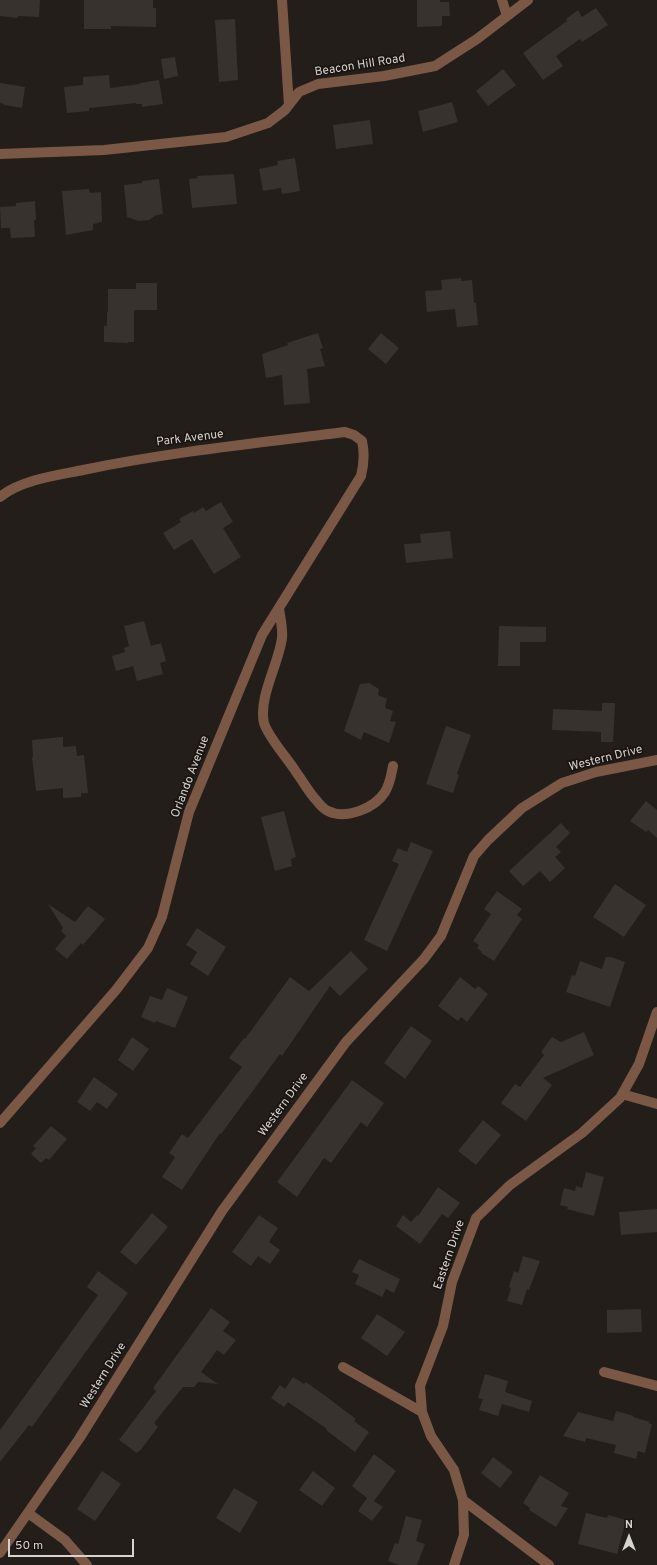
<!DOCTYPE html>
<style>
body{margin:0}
#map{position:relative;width:657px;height:1565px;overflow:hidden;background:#231e1a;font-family:Overpass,sans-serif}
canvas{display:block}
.north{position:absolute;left:609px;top:1517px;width:40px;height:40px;-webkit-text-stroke:3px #1a1511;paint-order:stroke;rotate:0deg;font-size:11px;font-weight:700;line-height:16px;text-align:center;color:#d6d3d0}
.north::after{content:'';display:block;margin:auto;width:14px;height:18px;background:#d6d3d0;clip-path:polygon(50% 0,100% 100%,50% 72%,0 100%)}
.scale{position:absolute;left:8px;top:1539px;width:126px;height:18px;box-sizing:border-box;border:2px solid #d6d3d0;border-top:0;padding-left:5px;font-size:12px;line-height:14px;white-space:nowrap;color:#d6d3d0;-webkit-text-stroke:3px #1a1511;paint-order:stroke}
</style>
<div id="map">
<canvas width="657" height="1565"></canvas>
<div class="north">N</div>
<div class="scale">50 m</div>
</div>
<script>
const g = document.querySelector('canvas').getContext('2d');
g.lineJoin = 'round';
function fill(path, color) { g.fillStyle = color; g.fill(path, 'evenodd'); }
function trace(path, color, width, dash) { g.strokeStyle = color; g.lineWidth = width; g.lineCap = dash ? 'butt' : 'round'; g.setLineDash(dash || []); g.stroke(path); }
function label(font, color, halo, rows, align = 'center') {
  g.font = font + ' Overpass,sans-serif'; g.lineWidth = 3.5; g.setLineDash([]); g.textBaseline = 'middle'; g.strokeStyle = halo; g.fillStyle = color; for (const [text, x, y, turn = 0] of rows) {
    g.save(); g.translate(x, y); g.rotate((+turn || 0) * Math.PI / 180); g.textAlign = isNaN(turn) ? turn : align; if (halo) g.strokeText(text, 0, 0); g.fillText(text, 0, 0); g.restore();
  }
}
const building = new Path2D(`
 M0,0H40L39,17L18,16V18L0,16Z
 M84,0H153V8H156V27L111,26V29H84Z
 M417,0H440V2H449L450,16H442V26L417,27Z
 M596,8L608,25L582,42L580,39L556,56L563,66L543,80L523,53L567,21L566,19L578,10L582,17Z
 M235,19L238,80L219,82L215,20Z
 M175,57L178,76L164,79L161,59Z
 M503,69L516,85L488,106L476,91Z
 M109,75L110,88L140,84V83L159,80L163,104L142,107V104H136V103L89,108V111L67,113L64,87L83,85V77Z
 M0,83L25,87L22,108L4,105V104L0,103Z
 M452,102L458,122L423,132L418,111Z
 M370,120L373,144L336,149L333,125Z
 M295,158L300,191L282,194L281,188L263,191L259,169L278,165L277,161Z
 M234,174L237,204L192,208L189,179L198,178L197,176Z
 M159,179L163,214L156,215L149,220L139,221L127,217L124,185L142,183V181Z
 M89,189L90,193L101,192L102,222L93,224V230L66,235L62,191Z
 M35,201L36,220H34L35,237L11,238L10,228H1L0,207L16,206V203Z
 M461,278V281L472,280L474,303H476L478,325L457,327L455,309L427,312L425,291L442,290L441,280Z
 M136,283H157V310H134V342H128V343L104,342V326H107V312H108V289H136Z
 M318,333L323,348L320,349L325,366L307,369L310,403L284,405L282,375L266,378L262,354L288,345L287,343Z
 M381,333L399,348L386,364L368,349Z
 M221,502L233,522L223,528L241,557L214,574L192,539L174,550L163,533L181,522L179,519L193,511L194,513L203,507L206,511Z
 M450,531L453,558L406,563L404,544L421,543L420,534Z
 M144,621L151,646L161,643L166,661L160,663L163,674L137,681L133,666L116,671L112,656L125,652L124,648L129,646L124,626Z
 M499,626L546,627V642H520V666H498Z
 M369,683L379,689L378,695L387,699L385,708L393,711L390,721L396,722L389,743L364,732L361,740L344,731L360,684Z
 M602,703H615L613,742H601V732L552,730L553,709L602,711Z
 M446,726L471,735L457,774L459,775L453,793L426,784Z
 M63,737V747L76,746L77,756L84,755L88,793H81V797L63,798V788L36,791L32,757H33L32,740Z
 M646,801L657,810V838L648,830L646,832L630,821Z
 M284,811L296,857L291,859L292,866L275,871L261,817Z
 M561,823L570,833L556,847L561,852L555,857L565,868L550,882L540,871L523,886L509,871Z
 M411,842L433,851L387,951L364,940L399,864L392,861L398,848L407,852Z
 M615,884L646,905L624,937L593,917Z
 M497,891L522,909L517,915L522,919L494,961L481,953L482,952L477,948L479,945L473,941L491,914L484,909Z
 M48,904L75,922L88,906L105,919L83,945L81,943L67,959L55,949L66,936L61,931L63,928Z
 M197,928L226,947L208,976L190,964L197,952L186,945Z
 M351,951L368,969L340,996L330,986L282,1056L280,1054L221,1134L220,1133L182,1190L162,1177L175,1157L169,1153L182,1134L188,1138L242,1067L229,1058L244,1038L245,1039L290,977L309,991Z
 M606,957H611L625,962L610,1007L566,992L572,975L575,976L580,961L602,969Z
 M460,977L475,989L478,986L488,994L467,1022L461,1017L458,1021L438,1006Z
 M167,988L188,997L175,1028L156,1021L155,1023L141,1017L150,996L162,1000Z
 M411,1026L432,1041L405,1079L384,1063Z
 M584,1032L594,1055L543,1078L552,1085L526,1121L501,1103L515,1084L520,1087L544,1055L541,1052L552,1037L561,1042Z
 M132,1037L149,1049L133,1071L118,1060Z
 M94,1077L118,1094L107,1109L97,1102L90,1111L77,1102Z
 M352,1080L384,1103L367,1127L361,1122L331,1163L324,1158L297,1197L277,1182Z
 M483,1120L501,1135L476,1165L458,1151Z
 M51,1126L67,1139L49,1160L46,1158L41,1163L31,1154L36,1148L33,1146Z
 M586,1172L604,1177L594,1216L567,1209L568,1207L560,1205L564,1188L575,1191L576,1186L582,1188Z
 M438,1187L460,1203L448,1218L442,1214L420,1244L396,1226L403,1215L411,1222L417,1215L418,1216Z
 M657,1209V1232L621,1235L619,1212Z
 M152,1213L168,1227L136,1265L120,1252Z
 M259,1215L278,1228L269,1242L280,1250L270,1264L258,1256L251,1266L232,1252Z
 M523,1256L540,1261L529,1290L527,1289L522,1305L507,1301L511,1288L509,1287L514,1271L518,1273Z
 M359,1259L400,1279L394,1293L386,1289L382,1297L355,1284L359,1275L352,1272Z
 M98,1271L128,1293L32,1427L29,1425L0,1462V1430L98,1295L87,1287Z
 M211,1308L230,1322L223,1331L236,1340L224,1355L217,1350L201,1372L218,1384L198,1382L194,1387H183L154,1423L158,1427L140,1451V1450L137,1453L119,1440L156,1391L153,1388Z
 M641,1309L642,1332L607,1333V1310Z
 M377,1314L405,1332L387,1356L361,1338Z
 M485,1374L508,1381L505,1392L532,1401L529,1412L502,1404L498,1416L479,1410L483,1399L478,1398Z
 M293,1377L304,1384L306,1382L324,1395L356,1419L354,1421L369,1432L355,1452L326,1430L327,1429L288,1402L284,1407L271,1398L280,1385L285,1389Z
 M616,1411L634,1416L633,1417L650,1422L649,1424H652L645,1453L638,1451L636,1459L614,1453L616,1445L586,1438L585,1442L563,1436L578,1412L613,1421Z
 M374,1454L396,1471L374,1501L383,1507L372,1521L358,1511L367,1498L352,1486Z
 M493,1457L513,1472L500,1488L481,1473Z
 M102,1471L121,1484L95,1521L77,1509Z
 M313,1471L335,1488L322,1506L299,1490Z
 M540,1475L569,1493L561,1506L568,1508L556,1527L529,1510L530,1508L523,1503Z
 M234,1488L258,1502L240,1533L216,1518Z
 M586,1513L607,1518L608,1515L626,1520L617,1554L578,1544Z
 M406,1516L422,1520L416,1541L425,1544L417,1565H399L388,1561L395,1543L398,1544Z`);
const minor = new Path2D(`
 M282,0L289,105
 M502,0L507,16
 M0,154L104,150L226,137L268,123L285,110L299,92L318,84L384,76L435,66L477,39L528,0
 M0,497C20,480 58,475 83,470C169,452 258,443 345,432L354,435L362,441C365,454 364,464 361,476L262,635L189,812L162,917L148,948L116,990L0,1123
 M279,608C280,617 283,628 282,638C279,663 258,698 264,723C268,737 288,759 296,772C303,781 309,793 317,801C320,805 324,809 328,811C346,820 375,808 385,792C390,784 391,776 393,766
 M622,1094L657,1104
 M343,1367L422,1412
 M604,1372L657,1386
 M463,1500L549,1565
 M28,1513L65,1540L87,1565
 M0,1553L79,1439L222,1211L346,1042L424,959L441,936L474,856L488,840L522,808L562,783L596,772L657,760
 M454,1565L464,1535L463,1500L454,1470L431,1436L422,1412L420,1386L443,1326L452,1282L476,1218L510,1185L582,1133L620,1098L639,1064L657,1012`);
const streetNames = [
 ["Beacon Hill Road",360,66,-9],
 ["Park Avenue",190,439,-7],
 ["Western Drive",606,759,-14],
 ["Orlando Avenue",191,777,-69],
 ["Western Drive",284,1105,-54],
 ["Eastern Drive",450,1255,-71],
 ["Western Drive",104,1376,-58]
];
fill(building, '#37322e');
trace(minor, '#7b5845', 10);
label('12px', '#d6d3d0', '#1a1511', streetNames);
</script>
